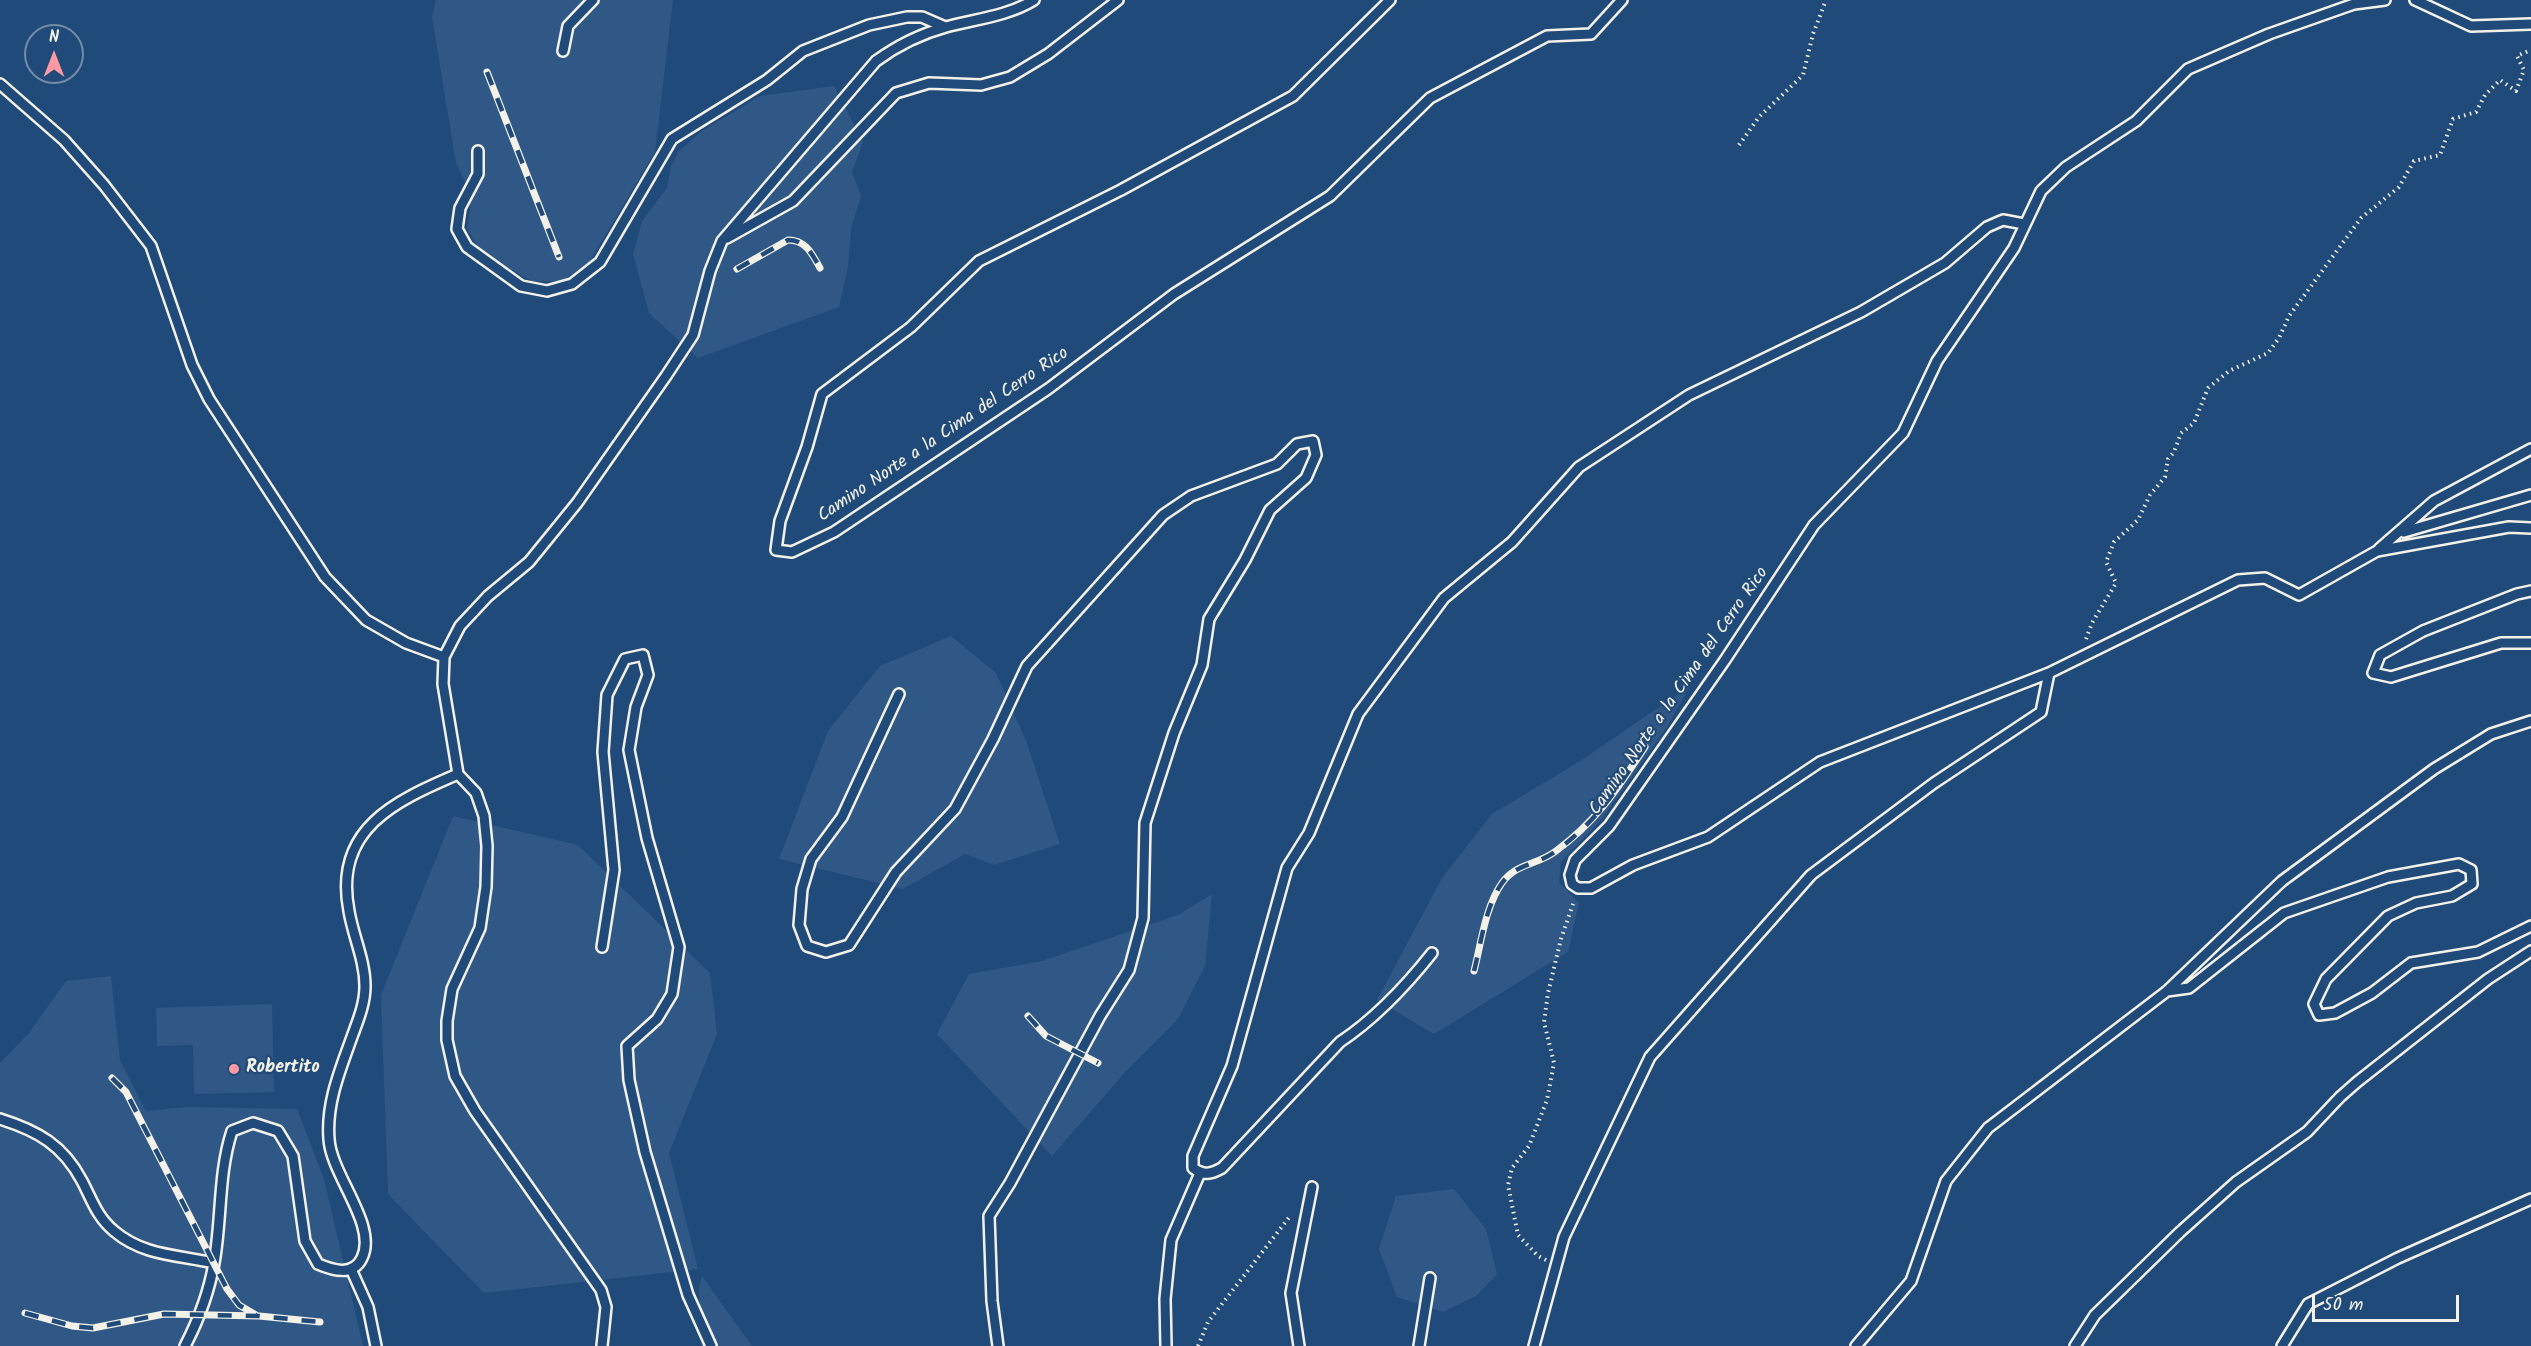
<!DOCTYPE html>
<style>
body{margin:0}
#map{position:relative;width:2531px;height:1346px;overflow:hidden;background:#1f4a7a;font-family:Kalam,sans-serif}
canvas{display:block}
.north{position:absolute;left:24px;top:24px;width:60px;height:60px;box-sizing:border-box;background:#1f4a7a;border:2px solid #748da6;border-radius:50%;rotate:0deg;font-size:16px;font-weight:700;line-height:24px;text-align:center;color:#f4f1e8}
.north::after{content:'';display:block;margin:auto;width:21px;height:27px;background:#ff9aa2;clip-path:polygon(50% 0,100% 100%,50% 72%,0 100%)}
.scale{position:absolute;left:2312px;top:1295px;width:147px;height:27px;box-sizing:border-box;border:3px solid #f4f1e8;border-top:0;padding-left:8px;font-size:18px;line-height:21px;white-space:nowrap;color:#f4f1e8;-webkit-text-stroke:4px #1f4a7a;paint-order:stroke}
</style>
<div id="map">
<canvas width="2531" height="1346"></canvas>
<div class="north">N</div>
<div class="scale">50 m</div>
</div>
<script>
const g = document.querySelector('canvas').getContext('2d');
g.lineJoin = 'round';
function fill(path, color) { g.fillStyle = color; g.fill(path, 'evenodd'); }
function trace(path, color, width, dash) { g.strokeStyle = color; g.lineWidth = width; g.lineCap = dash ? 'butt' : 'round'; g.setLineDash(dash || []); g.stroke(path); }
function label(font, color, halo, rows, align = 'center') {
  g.font = font + ' Kalam,sans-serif'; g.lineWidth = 4.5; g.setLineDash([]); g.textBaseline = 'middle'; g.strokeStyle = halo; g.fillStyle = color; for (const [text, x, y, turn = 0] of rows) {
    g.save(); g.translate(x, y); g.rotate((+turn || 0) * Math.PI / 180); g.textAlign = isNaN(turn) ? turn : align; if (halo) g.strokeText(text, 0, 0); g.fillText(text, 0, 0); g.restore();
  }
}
const built = new Path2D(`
 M436,0H673L655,152L590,261L561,282L532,281L483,254L467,229L472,196L456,163L432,17Z
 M834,86L863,142L852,172L861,196L851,228L848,267L839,307L698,358L649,313L633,254L642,221L667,188L671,166L678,152L702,131L760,96Z
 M951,636L996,673L1027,743L1060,844L994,865L965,854L903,889L779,859L828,731L880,666Z
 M1690,686L1667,727L1602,819L1561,862L1559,882L1579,903L1568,952L1434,1034L1377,1000L1442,878L1492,814L1582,760Z
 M453,816L578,845L710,973L717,1034L669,1153L698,1269L484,1293L388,1194L381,995Z
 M1212,894L1205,966L1178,1019L1128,1069L1052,1156L937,1034L969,974L1042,961L1178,915Z
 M111,976L120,1060L146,1111L186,1107L297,1109L324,1179L363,1346H0V1063L29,1033L66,981Z
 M272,1004L274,1092L194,1094L193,1045L157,1046L156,1008Z
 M1454,1189L1486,1229L1497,1274L1476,1296L1443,1312L1397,1297L1379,1249L1396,1196Z
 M702,1276L752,1346H701L699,1288Z`);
const path = new Path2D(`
 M1739,145L1759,117L1803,75L1813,34L1826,0
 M2086,639L2092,623L2116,583L2106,562L2114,542L2138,520L2150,495L2165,477L2168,459L2174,452L2181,433L2194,423L2208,388L2229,371L2268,353L2279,338L2289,316L2361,218L2399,187L2414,161L2440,155L2453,119L2476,112L2485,95L2500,80L2516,91L2524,70L2517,56L2531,50
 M1546,1260L1538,1256L1518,1235L1508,1185L1512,1168L1529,1146L1547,1100L1554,1063L1544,1022L1548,993L1561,939L1574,901
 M1198,1346L1208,1322L1291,1215`);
const service = new Path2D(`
 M1390,0L1293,96L1121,190L979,261L911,327L822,394L807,447L780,521L776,550L792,552L834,532L1048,389L1174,294L1330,196L1430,98L1547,36L1591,34L1622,0
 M2385,0L2354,4L2269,34L2188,69L2136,121L2066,167L2041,191L2014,248L1937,361L1903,433L1814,525L1725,660L1609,826L1575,860L1570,875L1572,884L1578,888H1591L1633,865L1708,837L1820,762L2049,673L2238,580L2265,578L2299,595L2377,551L2509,527L2531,528
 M2415,0L2471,26L2531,24
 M563,51L568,26L593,0
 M0,84L64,140L104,185L151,246L192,365L209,399L325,577L366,620L406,643L444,657
 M478,151V174L460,208L457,229L467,247L521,286L547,291L572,284L600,262L672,139L767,80L803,51L869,25L907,17H922L945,27
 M727,238L793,201L896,93L929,83L981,85L1010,77L1048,54L1118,0
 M2404,532L2531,495
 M2379,549L2434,501L2531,449
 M2531,591L2517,594L2423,631L2380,655L2373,673L2391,677L2501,643H2531
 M899,694L842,817L811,859L802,889L799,925L807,946L826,952L849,945L896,872L955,809L993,739L1027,666L1163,515L1191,496L1277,464L1297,444L1313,441L1316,455L1306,478L1270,510L1245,560L1209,619L1202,665L1174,733L1145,823L1143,918L1129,970L1100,1016L1010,1183L989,1216L992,1301L998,1346
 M2531,721L2491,734L2434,769L2282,881L2167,991L2189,988L2284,913L2388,877L2459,864L2471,870L2472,884L2452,896L2416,903L2388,916L2326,979L2314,1004L2319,1015L2335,1013L2372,993L2411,963L2478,952L2531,926
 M602,947L614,870L603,752L607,695L625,659L643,655L648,675L636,707L629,750L647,838L679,947L672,994L657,1019L627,1046L629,1080L645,1152L688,1295L711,1346
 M1432,953C1405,987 1376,1018 1340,1042L1222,1168C1211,1174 1204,1176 1193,1168V1156L1232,1066L1287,868L1309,833L1358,714L1444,598L1512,542L1579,467L1689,395L1861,312L1945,263L1987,227L2003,220L2024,224
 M0,1119C38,1131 63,1145 82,1181C92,1200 97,1217 114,1231C143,1256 179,1255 214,1263
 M351,1269L368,1307L376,1346
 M185,1346C199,1319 209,1293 214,1263C222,1219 218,1174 232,1131L253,1123L278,1131L293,1156L305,1241L318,1264C332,1270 353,1277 362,1258C378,1225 331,1175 329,1139C326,1102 341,1068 353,1034C359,1018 365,1003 365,986C365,960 353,936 349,911C333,829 395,801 458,774
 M602,1346L606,1307L601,1290L475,1111L455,1076L447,1040V1021L452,989L480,928L486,887L487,846L484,816L476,793L458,774L443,684L444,657L460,626L488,596L529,562L577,503L666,376L693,335L710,271L722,241L876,61C898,45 920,34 946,27C976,19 1008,16 1034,0
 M1166,1346L1165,1299L1171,1240L1200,1173
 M1299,1346L1291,1293L1312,1187
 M1419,1346L1430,1278
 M1534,1346L1564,1237L1650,1057L1811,875L1934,783L2041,712L2049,673
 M1856,1346L1911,1281L1946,1181L1988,1128L2167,991
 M2075,1346L2095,1315L2180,1232L2236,1182L2307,1132L2340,1097L2357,1082L2488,979L2531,951
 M2282,1346L2308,1304L2398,1258L2531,1199`);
const rail = new Path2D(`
 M487,72L559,257
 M737,269L788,240C806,240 812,254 820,268
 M1474,971C1481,944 1485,907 1502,883C1516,863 1538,865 1556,851C1598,820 1617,789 1645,747
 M1028,1016L1046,1036L1098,1063
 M112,1078L126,1092L227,1289L239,1305L256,1315
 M25,1313L72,1326L93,1328L164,1314L259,1316L320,1322`);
const markers = [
 [234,1069,6,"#ff9aa2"]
];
const streetNames = [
 ["Camino Norte a la Cima del Cerro Rico",944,436,-34],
 ["Camino Norte a la Cima del Cerro Rico",1680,692,-55]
];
const poiNames = [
 ["Robertito",246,1069]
];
fill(built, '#305887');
trace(service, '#f4f1e8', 14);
trace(path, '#f4f1e8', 4, [1.5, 4.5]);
trace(service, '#1f4a7a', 9);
trace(rail, '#f4f1e8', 7);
trace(rail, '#1f4a7a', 4.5, [14]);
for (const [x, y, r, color] of markers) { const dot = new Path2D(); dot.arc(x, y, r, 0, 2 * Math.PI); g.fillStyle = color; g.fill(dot); trace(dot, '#1f4a7a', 2); }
label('18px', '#f4f1e8', '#1f4a7a', streetNames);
label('bold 18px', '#f4f1e8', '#1f4a7a', poiNames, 'left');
</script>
